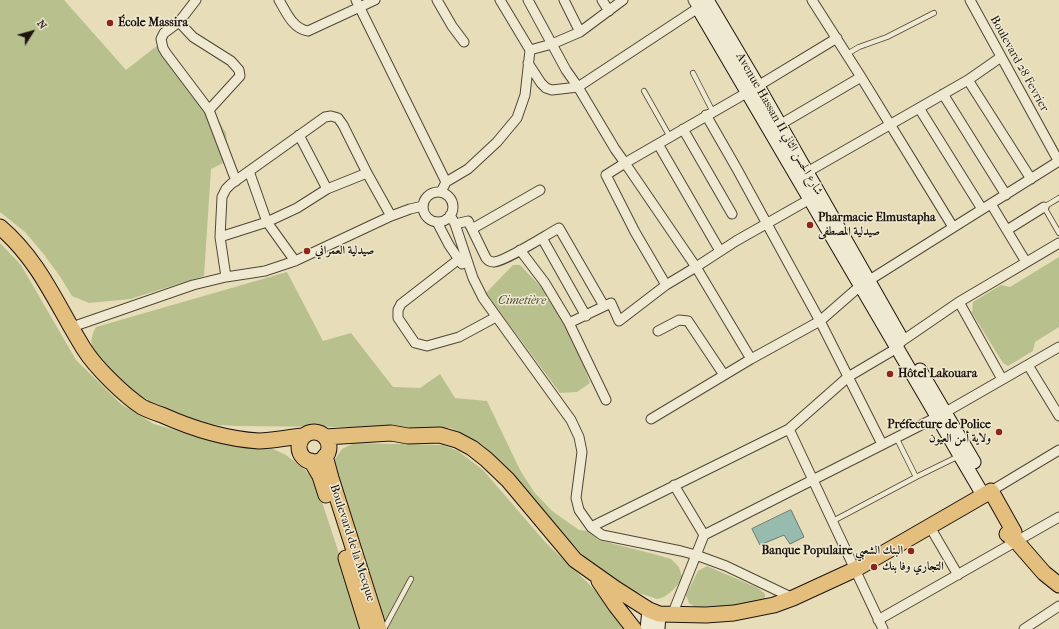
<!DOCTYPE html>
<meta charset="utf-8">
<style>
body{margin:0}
#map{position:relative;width:1059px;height:629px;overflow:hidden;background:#e7ddb9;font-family:"IM FELL French Canon",serif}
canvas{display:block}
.north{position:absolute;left:12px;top:12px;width:40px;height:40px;-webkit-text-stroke:3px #efe9d2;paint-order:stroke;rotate:53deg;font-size:11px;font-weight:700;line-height:16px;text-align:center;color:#1e140d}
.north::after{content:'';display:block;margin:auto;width:14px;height:18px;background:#1e140d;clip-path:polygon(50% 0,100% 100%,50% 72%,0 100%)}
</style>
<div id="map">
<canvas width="1059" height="629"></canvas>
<div class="north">N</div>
</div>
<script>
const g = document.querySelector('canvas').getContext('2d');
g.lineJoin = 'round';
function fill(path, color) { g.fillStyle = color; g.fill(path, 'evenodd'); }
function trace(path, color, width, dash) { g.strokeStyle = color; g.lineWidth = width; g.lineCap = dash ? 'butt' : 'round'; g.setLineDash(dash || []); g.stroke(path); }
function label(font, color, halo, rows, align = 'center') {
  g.font = font + ' "IM FELL French Canon",Amiri,serif'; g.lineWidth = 3; g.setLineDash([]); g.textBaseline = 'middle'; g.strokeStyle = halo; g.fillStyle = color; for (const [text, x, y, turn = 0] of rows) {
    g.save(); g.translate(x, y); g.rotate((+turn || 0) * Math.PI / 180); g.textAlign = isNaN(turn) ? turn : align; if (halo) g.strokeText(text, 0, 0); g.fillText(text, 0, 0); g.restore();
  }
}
const green = new Path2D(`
 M0,0H64L126,70L158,45L209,105L226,133L229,160L211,169L204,276L130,299L89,303L72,296L59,275L42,252L25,232L0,212Z
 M0,243L21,265L76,360L121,404L154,424L195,436L269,447L286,455L303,468L314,480L321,499L364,629H0Z
 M1059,257V327L1035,342L1033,351L1008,366L1003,363L972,313L973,302L1001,285L1010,287Z
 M513,265H520L542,288L576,344L590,383L577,392L560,393L486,293Z
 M287,272L323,341L351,333L393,387L420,388L440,374L455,398L487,401L520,470L534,492L552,511L579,530L589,531L598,540L650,553L671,559L679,567L682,577L679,583L672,591L664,597L657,599L633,591L596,567L580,552L483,445L451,428L235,426C227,425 218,426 211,424C180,417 149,404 124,384C118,379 113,372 107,366C94,353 86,345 96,327Z
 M354,443L443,445L458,451L483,470L546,543L587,582L631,629H383L333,462L342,449Z
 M707,566L758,588L765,594V598L760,603L697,608L689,603L686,595L698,571Z`);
const water = new Path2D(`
 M791,510L804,537L790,544L784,535L760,545L752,529Z`);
const lane = new Path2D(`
 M847,54L859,47L887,37L934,13
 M693,73L713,112
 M644,91L670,137
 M1059,198L1044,207L1059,233
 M896,437L916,477L959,456
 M833,521L916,477
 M384,629L411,579`);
const street = new Path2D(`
 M196,0L179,22L164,33L161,39L163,48L166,53L209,110
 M279,0C286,12 293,29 308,31L375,0
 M356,0L446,182
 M437,0L452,26L464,42
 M500,0L530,50
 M528,0L566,70L578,87L615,149L625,163L748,92L837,38
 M564,0L580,32
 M602,0L609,11
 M812,0L861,77L953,227
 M970,0L1059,162
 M179,22L193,37L231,61L239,70L240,76L209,110L236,181
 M528,63L541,83L546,88L552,90L578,87L698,8L693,0
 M968,80L1031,179
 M943,94L1006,195
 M919,108L982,209
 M706,115L737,169L820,321L882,444
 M776,127L861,77
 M683,129L732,214
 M299,135L327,189
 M658,144L720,251
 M249,171L267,222L295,261
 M802,175L968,80L1001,57
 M441,192L446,182L468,169L497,142L517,118L525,95L530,50L552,44L580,32L623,0
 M423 207a15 15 0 1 1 30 0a15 15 0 1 1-30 0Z
 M991,204L1026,262
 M450,215L455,224L473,278L483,298L571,420L579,437L582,452L576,498L579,510L591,527L602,535L681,551L696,555L726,566L793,598
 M437,222L449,245L462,264
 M455,224L468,221L486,258C488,261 490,262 494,262C506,261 546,235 559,228L604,306
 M472,229L540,190
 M1007,230L1044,207
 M220,237L267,222L297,208L327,189L367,173
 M542,238L586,316
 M520,250L545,283L569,323L611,303L619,321L666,285L696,267L751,359L820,321L860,286L1059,161
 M459,259L401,304L398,310V318L415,343L427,346L459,337L496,317
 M226,277L220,237L222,197L226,189L231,184L325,117L331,116L338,118L343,125L367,173L391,216
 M666,285L635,232L606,175L625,163L696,267L736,241L810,199
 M959,302L1002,379
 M569,323L606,400
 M72,327L193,285L226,277L265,271L295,261L391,216L410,209L423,206
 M658,331L679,320L688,321L724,375
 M1028,365L1059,416
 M651,419L751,359
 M789,429L883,629
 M674,485L704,535
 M991,491L1059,450
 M591,527L789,429L848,377L892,351L902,341L959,302L1059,243
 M930,527L958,575
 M672,615L704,535L937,417L1059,347
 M878,620L1059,517
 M1024,629L1059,606`);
const secondary = new Path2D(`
 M702,0L698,8L983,495
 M707,0L758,86L900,336
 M920,370L974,462
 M647,629L649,610
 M658,629L659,614`);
const primary = new Path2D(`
 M0,227C40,261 57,306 84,349C96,368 124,395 142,407C148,410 156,413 162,415C191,428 226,439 259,441C273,441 289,437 304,436
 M299 447a15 15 0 1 1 30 0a15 15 0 1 1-30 0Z
 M325,437L391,433L408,436L440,435L457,440L472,448L486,459L508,480L575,560L616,589L649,610L659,614L706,615L734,613L774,605L793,598L856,569L991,491L1014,532V540
 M325,456L331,478L379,629
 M311,461L320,476L326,495
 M1007,534L1017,542L1044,573L1059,585
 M346,558L368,629
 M599,581L616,606L634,629`);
const markers = [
 [110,23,4,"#8f2418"],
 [810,225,4,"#8f2418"],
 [307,251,4,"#8f2418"],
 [890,374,4,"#8f2418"],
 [999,432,4,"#8f2418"],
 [911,551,4,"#8f2418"],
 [874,567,4,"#8f2418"]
];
const poiNames = [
 ["École Massira",118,23],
 ["Pharmacie Elmustapha",818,218],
 ["صيدلية المصطفى",818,232],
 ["صيدلية العمراني",315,251],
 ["Hôtel Lakouara",898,374],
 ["Préfecture de Police",991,425,"right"],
 ["ولاية أمن العيون",991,439,"right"],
 ["Banque Populaire البنك الشعبي",903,551,"right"],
 ["التجاري وفا بنك",882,567]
];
const streetNames = [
 ["Boulevard 28 Fevrier",1019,64,61],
 ["Avenue Hassan II شارع الحسن الثاني",779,124,60],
 ["Boulevard de la Mecque",352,543,72]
];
const parkNames = [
 ["Cimetière",522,301]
];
fill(green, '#b8c08e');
fill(water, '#97bcaf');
trace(water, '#67796e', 1);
trace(lane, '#504638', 6);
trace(street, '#504638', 11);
trace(secondary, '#1e140d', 15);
trace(primary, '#1e140d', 17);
trace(lane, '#efe9d2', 4.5);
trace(street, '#efe9d2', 9);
trace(secondary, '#efe9d2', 13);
trace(primary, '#e4be7c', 15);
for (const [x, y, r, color] of markers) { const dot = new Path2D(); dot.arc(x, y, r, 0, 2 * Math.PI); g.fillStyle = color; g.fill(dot); trace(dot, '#efe9d2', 1.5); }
label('bold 12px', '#1e140d', '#efe9d2', poiNames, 'left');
label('12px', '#1e140d', '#efe9d2', streetNames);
label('italic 12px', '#54503a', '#efe9d2', parkNames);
</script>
